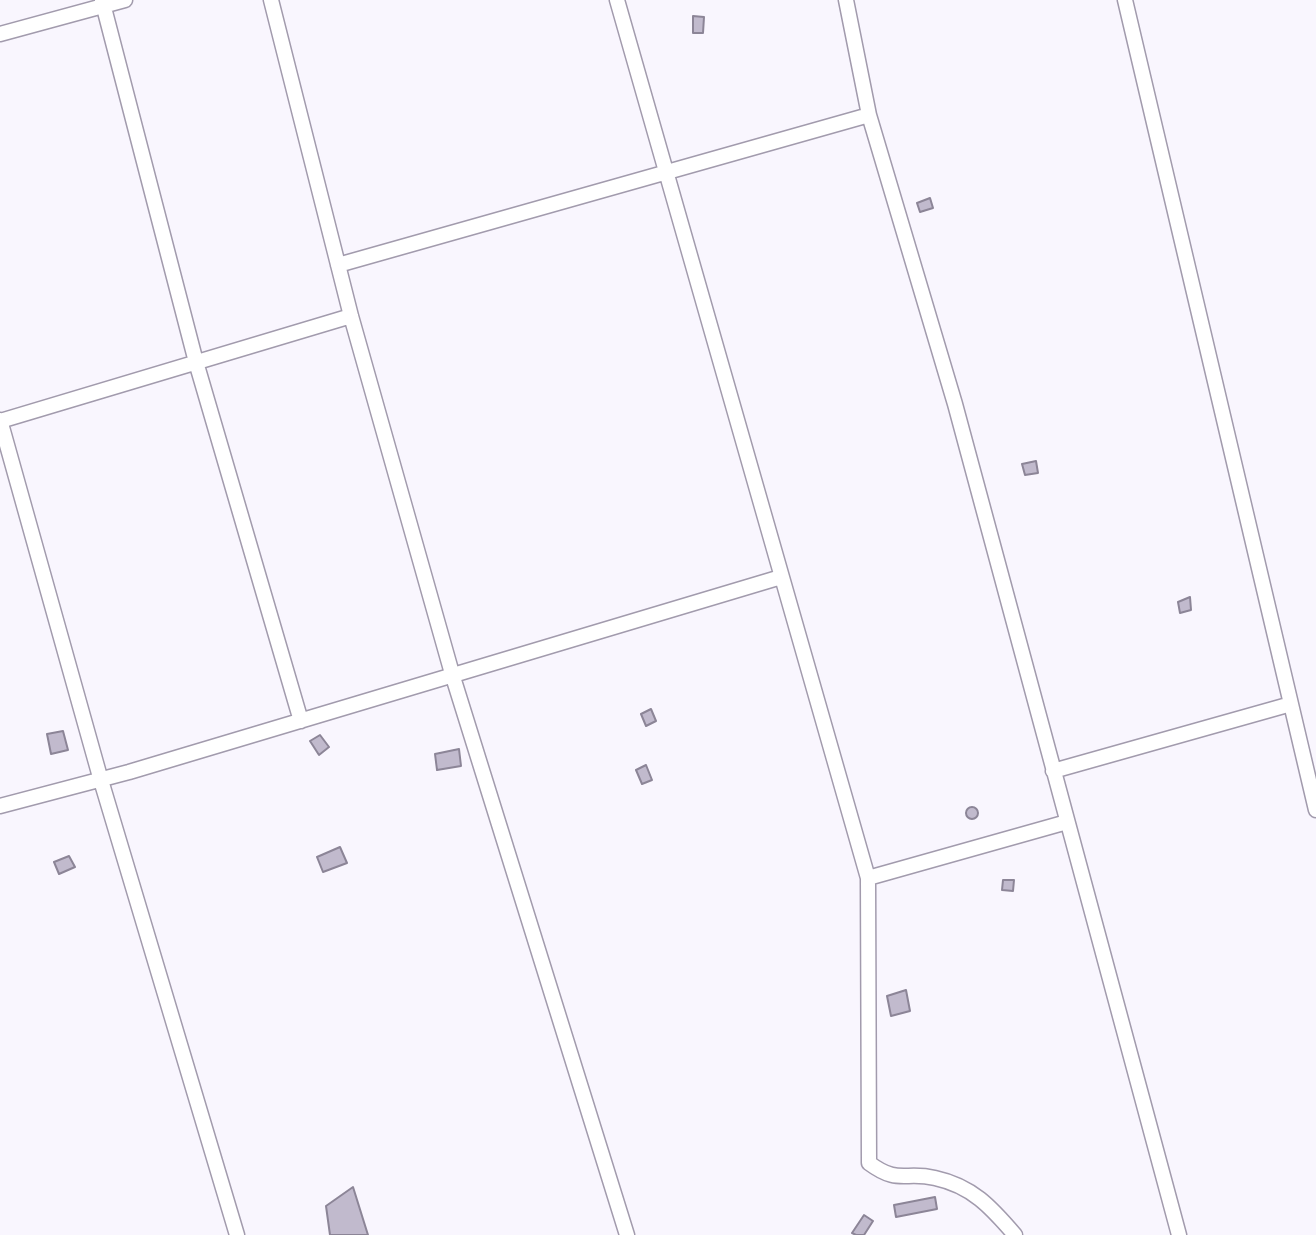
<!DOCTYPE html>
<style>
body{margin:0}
canvas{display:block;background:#f9f6fe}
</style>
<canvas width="1316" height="1235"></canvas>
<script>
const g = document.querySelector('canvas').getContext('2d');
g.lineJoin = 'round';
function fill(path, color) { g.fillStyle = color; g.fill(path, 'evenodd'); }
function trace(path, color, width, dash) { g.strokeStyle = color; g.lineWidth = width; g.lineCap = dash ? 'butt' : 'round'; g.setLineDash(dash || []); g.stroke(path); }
const building = new Path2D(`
 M693,16L704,17L703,33H693Z
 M930,198L933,208L920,212L917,203Z
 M1036,461L1038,473L1025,475L1022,464Z
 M1190,597L1191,610L1180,613L1178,602Z
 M651,709L656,721L646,726L641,714Z
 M63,731L68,750L51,754L47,734Z
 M320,735L329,747L319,755L310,741Z
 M459,749L461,766L437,770L435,754Z
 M646,765L652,780L642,784L636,770Z
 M966 813a6 6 0 1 1 12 0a6 6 0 1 1-12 0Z
 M340,847L347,863L323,872L317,857Z
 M69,856L75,867L59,874L54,862Z
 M1003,880H1014L1013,891L1002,890Z
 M906,990L910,1011L891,1016L887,996Z
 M353,1187L368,1235H330L326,1206Z
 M935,1197L937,1209L896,1217L894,1205Z
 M864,1215L873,1221L864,1235H856L852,1233Z`);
const minor = new Path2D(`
 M102,0L196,362L301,721
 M271,0L351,316L453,677L627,1235
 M617,0L868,878L869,1163C899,1185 904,1171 935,1178C972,1186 991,1207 1015,1235
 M846,0L869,115L955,404L1179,1235
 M1125,0L1316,810
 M0,34L125,0
 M338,265L869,115
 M0,420L100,777L237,1235
 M0,421L351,316
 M1053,771L1291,704
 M0,806L129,772L781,577
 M868,878L1067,822`);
fill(building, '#c1bacd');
trace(building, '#8c8597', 2);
trace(minor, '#a29bad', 17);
trace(minor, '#fff', 14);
</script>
